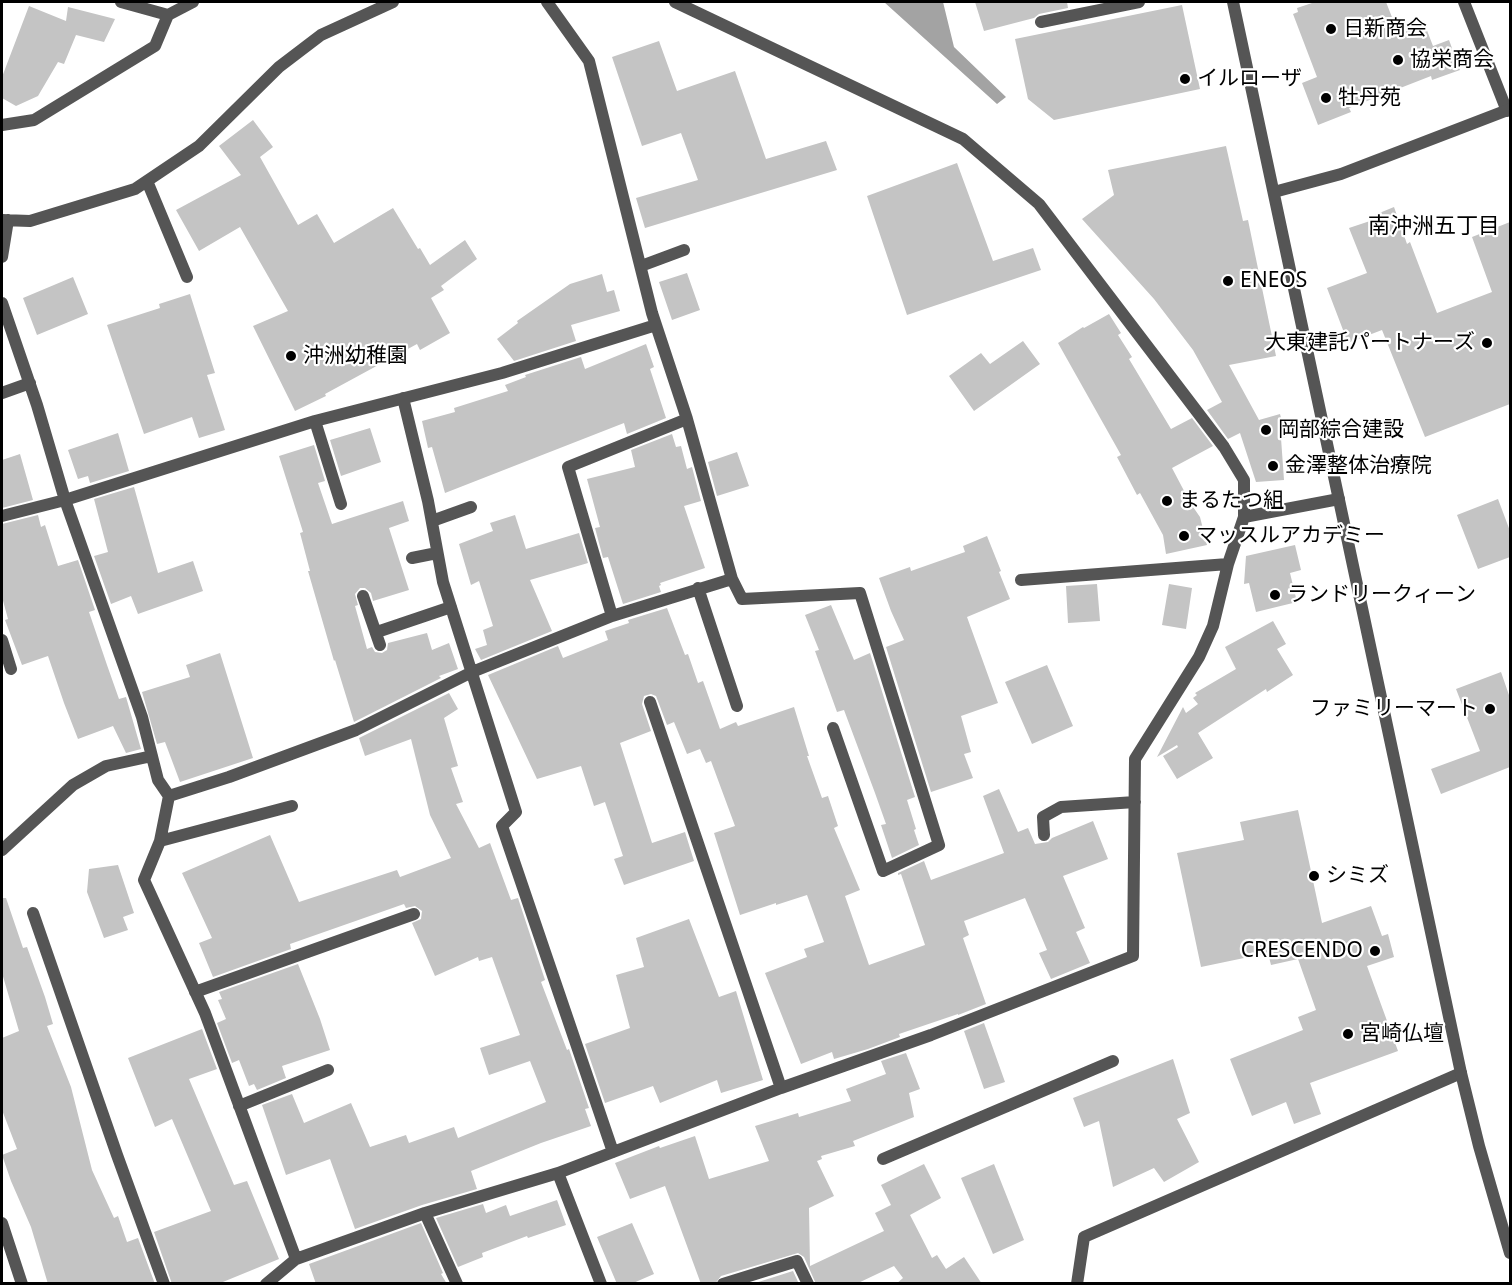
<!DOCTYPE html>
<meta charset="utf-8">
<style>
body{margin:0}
#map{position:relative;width:1512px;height:1285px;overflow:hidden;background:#fff;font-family:"Noto Sans",sans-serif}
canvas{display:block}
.frame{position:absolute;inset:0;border:3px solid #000;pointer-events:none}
</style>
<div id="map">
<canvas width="1512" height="1285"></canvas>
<div class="frame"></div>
</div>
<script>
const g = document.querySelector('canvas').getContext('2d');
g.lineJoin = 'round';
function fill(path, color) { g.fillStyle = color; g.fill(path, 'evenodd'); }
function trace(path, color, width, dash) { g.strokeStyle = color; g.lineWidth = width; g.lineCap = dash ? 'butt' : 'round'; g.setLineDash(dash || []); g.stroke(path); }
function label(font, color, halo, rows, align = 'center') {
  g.font = font + ' "Noto Sans","Noto Sans JP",sans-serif'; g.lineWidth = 4.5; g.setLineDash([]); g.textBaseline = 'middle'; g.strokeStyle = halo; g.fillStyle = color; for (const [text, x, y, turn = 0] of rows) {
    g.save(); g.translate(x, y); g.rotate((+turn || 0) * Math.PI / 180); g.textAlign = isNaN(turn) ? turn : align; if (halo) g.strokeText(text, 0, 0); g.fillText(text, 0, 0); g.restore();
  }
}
const water = new Path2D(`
 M884,2H943L954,47L1006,97L997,104Z`);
const building = new Path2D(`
 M975,2H1067L1068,8L1039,14L1034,18L984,31Z
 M1315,2H1386L1397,30L1423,20L1433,46L1449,40L1460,70L1432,80L1431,76L1349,108L1351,112L1318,125L1302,83L1317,77L1293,14L1298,12L1297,8Z
 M1182,5L1200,89L1054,120L1028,99L1015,39Z
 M29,6L66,21L68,7L115,19L104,42L76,35L64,64L58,62L38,96L16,106L2,98V77Z
 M659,41L677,91L735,71L766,159L826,141L837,170L645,228L636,198L698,180L681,133L642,146L612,57Z
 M253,120L273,147L260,157L298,225L317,214L334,243L393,208L418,249L420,248L430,265L465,240L477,259L441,286L444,290L431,298L450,333L420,350L417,344L325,394L326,396L295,411L253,326L288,311L240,227L199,251L176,210L241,175L219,146Z
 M1226,146L1243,221L1248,220L1276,356L1229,365L1259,420L1280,414L1286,437L1281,438L1284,480L1256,482L1240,433L1228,439L1207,410L1222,402L1193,350L1154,299L1082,219L1114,195L1108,170Z
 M957,163L993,261L1033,248L1041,270L907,315L867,196Z
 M1394,207L1407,244L1410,242L1437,313L1492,292L1472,237L1510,222V404L1425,437L1382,330L1348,343L1327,288L1367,273L1349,228L1373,220L1372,216Z
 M687,273L700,310L672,320L659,282Z
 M602,274L607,292L614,290L620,311L571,325L576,341L514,361L497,339L518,323L517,321L570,284Z
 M73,277L88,314L37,335L23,298Z
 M190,294L215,373L207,375L225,430L199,438L192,417L144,434L107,325L160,308L159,304Z
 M1109,314L1121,333L1118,335L1132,357L1129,359L1171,429L1192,418L1213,446L1172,468L1191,504L1200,517L1207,545L1166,554L1163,535L1140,493L1137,495L1117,457L1121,455L1058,343L1083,327L1084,328Z
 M1023,341L1040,364L974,411L949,376L981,353L990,364Z
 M646,344L654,367L650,369L666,418L627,434L624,423L445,493L432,447L428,448L422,421L455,412L454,408L508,391L505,385L526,377L525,375L581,357L585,369Z
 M370,428L381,462L341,476L330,440Z
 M118,433L129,471L90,483L88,476L78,479L68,450Z
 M672,434L676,447L681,446L687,469L692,467L701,501L684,506L705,568L660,583L661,585L659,586L661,592L623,604L608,557L603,558L595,528L600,527L587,479L635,467L631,450Z
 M314,445L325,481L318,483L332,524L403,501L409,521L389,528L409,590L373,601L371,593L365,588H360L355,594L358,605L355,606L367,649L372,647L375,652L382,653L387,650L388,643L427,633L432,650L449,643L458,669L439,676L441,678L354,722L335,660L334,661L308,571H310L300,533L303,532L279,456Z
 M737,452L749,486L717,496L708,462Z
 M20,454L33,500L2,508V460Z
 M134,487L158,573L193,561L203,591L138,614L131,596L111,604L94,556L108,552L94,499Z
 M1498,499L1510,531V557L1478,569L1457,515Z
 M38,515L41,527L45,525L58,566L78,560L95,610L89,612L107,665L119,699L126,697L141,749L126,753L113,726L78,739L64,703L48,656L22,665L5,620L8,619L2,597V524Z
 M515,515L526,549L579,533L588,563L530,580L552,631L481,660L475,649L487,645L483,630L493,626L479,581L471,585L459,544L493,531L490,523Z
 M987,536L1001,571L999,572L1010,599L967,617L998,703L961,716L971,752L964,754L973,778L931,792L886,647L904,640L891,611L879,578L910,567L911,571L965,552L963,546Z
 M1295,545L1301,570L1290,573L1297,602L1256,612L1249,583L1244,584L1246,556Z
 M1097,584L1100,621L1068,623L1066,586Z
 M1169,584L1192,588L1186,629L1162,625Z
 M831,605L854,660L870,653L915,797L907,800L916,829L914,830L919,845L892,858L881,825L886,824L875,793L844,710L837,712L815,651L819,650L805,615Z
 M667,608L685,655L688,654L698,683L703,681L720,729L736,722L738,726L794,707L809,756H807L822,798L828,796L838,826L834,828L860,890L845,896L869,965L925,945L901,874L898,875V873L924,861L931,880L1004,853L983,796L999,789L1018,832L1028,828L1035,844L1048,842L1052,838L1093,821L1108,859L1063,876L1085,928L1076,932L1090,963L1051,979L1039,953L1047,950L1025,898L964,921L969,935L963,938L986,1004L958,1015V1014L899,1034L900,1037L868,1049L834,1059L832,1052L801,1064L765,973L807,957L804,949L824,942L807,895L776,905V903L740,915L714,833L735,826L711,761L706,763L700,749L687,754L674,722L667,725L656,696L651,694L644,696L642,704L651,731L620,743L652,843L685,832L694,861L624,885L614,859L623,856L605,802L594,806L581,766L537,779L488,675L558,646L563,658L608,640L605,631L629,623L628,620Z
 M1273,621L1286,644L1277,649L1293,675L1267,692L1266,689L1198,733L1213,758L1177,779L1163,756L1178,747L1177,745L1157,757L1183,707L1186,713L1198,704L1193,698L1197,695L1195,693L1236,669L1225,647Z
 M220,653L253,758L180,782L165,742L157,744L142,692L190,677L186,665Z
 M1047,665L1073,726L1032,744L1005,682Z
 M1501,672L1510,698V767L1441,794L1431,769L1480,751L1456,689Z
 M449,693L458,709L444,718L458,766L451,768L463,802L456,804L479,848L490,843L511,900L518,898L545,980L541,982L567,1050L569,1049L589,1108L585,1109L591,1126L541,1143L471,1171L477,1189L422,1205L355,1229L330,1159L286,1175L262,1105L292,1094L304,1123L351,1103L370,1147L406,1135L409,1143L454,1127L458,1138L546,1102L530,1061L489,1075L480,1048L520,1035L492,957L479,961L478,957L435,976L412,923L421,919L422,911L415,906L406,908L404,904L290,944L291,949L213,977L199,943L212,938L182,873L270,835L299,902L397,870L400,877L451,858L430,815L411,739L365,756L359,738Z
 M1298,810L1322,923L1371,906L1382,936L1388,934L1394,957L1367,966L1398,1051L1310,1083L1321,1114L1294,1124L1286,1102L1252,1116L1230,1059L1303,1030L1298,1017L1316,1010L1298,959L1271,965L1268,953L1201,967L1177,853L1244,840L1240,822Z
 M118,865L134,913L123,917L128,930L104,938L87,892L89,869Z
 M2,898H6L23,948L27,947L45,997L53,1024L47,1026L71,1087L92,1170L114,1218L118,1216L127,1242L138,1238L155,1284H48L31,1227L11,1181L2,1155L17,1149L2,1110V1038L19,1031L2,973Z
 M689,919L719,997L736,991L763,1080L721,1093L717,1080L660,1103L653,1086L605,1103L585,1044L630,1028L616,975L644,967L636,938Z
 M298,964L320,1019L330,1050L282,1066L286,1078L257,1090L254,1084L249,1086L239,1060L232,1063L217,1023L226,1019L218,1000L222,999L219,992Z
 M984,1023L1005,1082L984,1089L964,1031Z
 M202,1029L217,1069L189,1079L234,1185L247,1181L279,1259L218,1284H172L154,1232L211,1211L172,1119L155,1127L128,1058Z
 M906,1053L920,1089L909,1093L914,1117L853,1141L855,1146L821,1156L822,1159L817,1161L834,1196L809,1208L810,1266L884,1231L875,1213L891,1205L881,1185L924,1164L941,1198L910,1215L932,1258L937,1255L946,1269L964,1257L982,1284H896L903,1278L894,1266L856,1284H816L804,1257L798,1253L721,1276L715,1284H701L665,1186L630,1199L615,1163L659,1146L660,1148L695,1136L709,1179L769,1161L755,1126L798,1113L799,1117L851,1101L846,1089L886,1074L881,1061Z
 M1173,1059L1190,1113L1177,1119L1199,1162L1164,1182L1154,1168L1113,1187L1099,1121L1084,1127L1073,1098Z
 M994,1164L1024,1240L993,1254L961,1178Z
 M557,1200L566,1225L528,1238L527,1236L482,1253L483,1257L458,1267L436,1218L483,1204L486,1213L506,1205L510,1216Z
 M421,1223L443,1273L441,1274L447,1284H316L309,1264Z
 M632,1223L654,1274L631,1284H617L597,1237Z
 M793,1271L799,1284H752Z`);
const minor = new Path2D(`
 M121,2L168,15
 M547,2L589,61L652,313L687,419L732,579
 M1464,2L1507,111
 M1041,22L1139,2
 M2,125L34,120L155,46L168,15L193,2
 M147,181L187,277
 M2,220L30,221L135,189L199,146L279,67L321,35L393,2
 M2,257L8,220
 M641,266L684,250
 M2,303L37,405L65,500L142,717L158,780L169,796L160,841L144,880L205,1013L296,1259
 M2,393L30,383
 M403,398L428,501L443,582L516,812L502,826L613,1152
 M315,421L341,504
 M2,516L65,500L315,421L502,373L656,325
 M1244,517L1339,499
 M432,521L471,507
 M412,558L437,553
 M1021,580L1228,564
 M698,588L737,706
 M363,596L380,645
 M612,616L568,467L687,419
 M377,632L451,607
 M2,640L11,669
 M650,702L781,1088
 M169,796L229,777L356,730L472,672L612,616L732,579L742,599L860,593L939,845L883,871L833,728
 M1044,835L1043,817L1061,807L1135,802
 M160,841L292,806
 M2,850L73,785L106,766L152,756
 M33,913L117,1155L164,1284
 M195,992L414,914
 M239,1106L328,1070
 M883,1159L1113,1061
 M558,1173L601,1284
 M425,1213L457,1284
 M2,1223L22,1284
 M266,1284L296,1259L425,1213L558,1173L781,1088L931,1035L1133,956L1135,759L1199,657L1213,626L1228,564L1244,517V480L1224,447L1039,204L963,139L675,2
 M723,1284L797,1261L808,1284
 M1077,1284L1084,1237L1461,1073`);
const tertiary = new Path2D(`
 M1233,2L1461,1073L1479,1146L1510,1253
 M1274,192L1341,174L1510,109`);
const markers = [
 [1331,29,6,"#000"],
 [1398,60,6,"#000"],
 [1185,79,6,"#000"],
 [1326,98,6,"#000"],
 [1228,281,6,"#000"],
 [1487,343,6,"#000"],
 [291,356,6,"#000"],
 [1266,430,6,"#000"],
 [1273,466,6,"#000"],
 [1167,501,6,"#000"],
 [1184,536,6,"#000"],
 [1275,595,6,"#000"],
 [1490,709,6,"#000"],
 [1314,876,6,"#000"],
 [1375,951,6,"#000"],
 [1348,1034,6,"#000"]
];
const poiNames = [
 ["日新商会",1343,29],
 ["協栄商会",1410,60],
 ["イルローザ",1197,79],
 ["牡丹苑",1338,98],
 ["ENEOS",1240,281],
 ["大東建託パートナーズ",1475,343,"right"],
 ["沖洲幼稚園",303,356],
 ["岡部綜合建設",1278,430],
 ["金澤整体治療院",1285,466],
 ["まるたつ組",1179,501],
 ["マッスルアカデミー",1196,536],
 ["ランドリークィーン",1287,595],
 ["ファミリーマート",1478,709,"right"],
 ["シミズ",1326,876],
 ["CRESCENDO",1363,951,"right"],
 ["宮崎仏壇",1360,1034]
];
const neighbourhoodNames = [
 ["南沖洲五丁目",1434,227]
];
fill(water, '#a3a3a3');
fill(building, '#c4c4c4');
trace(minor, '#555', 12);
trace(tertiary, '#555', 12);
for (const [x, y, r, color] of markers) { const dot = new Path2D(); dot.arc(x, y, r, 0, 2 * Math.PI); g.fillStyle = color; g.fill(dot); trace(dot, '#fff', 2); }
label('21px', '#000', '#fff', poiNames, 'left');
label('22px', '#000', '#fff', neighbourhoodNames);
</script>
